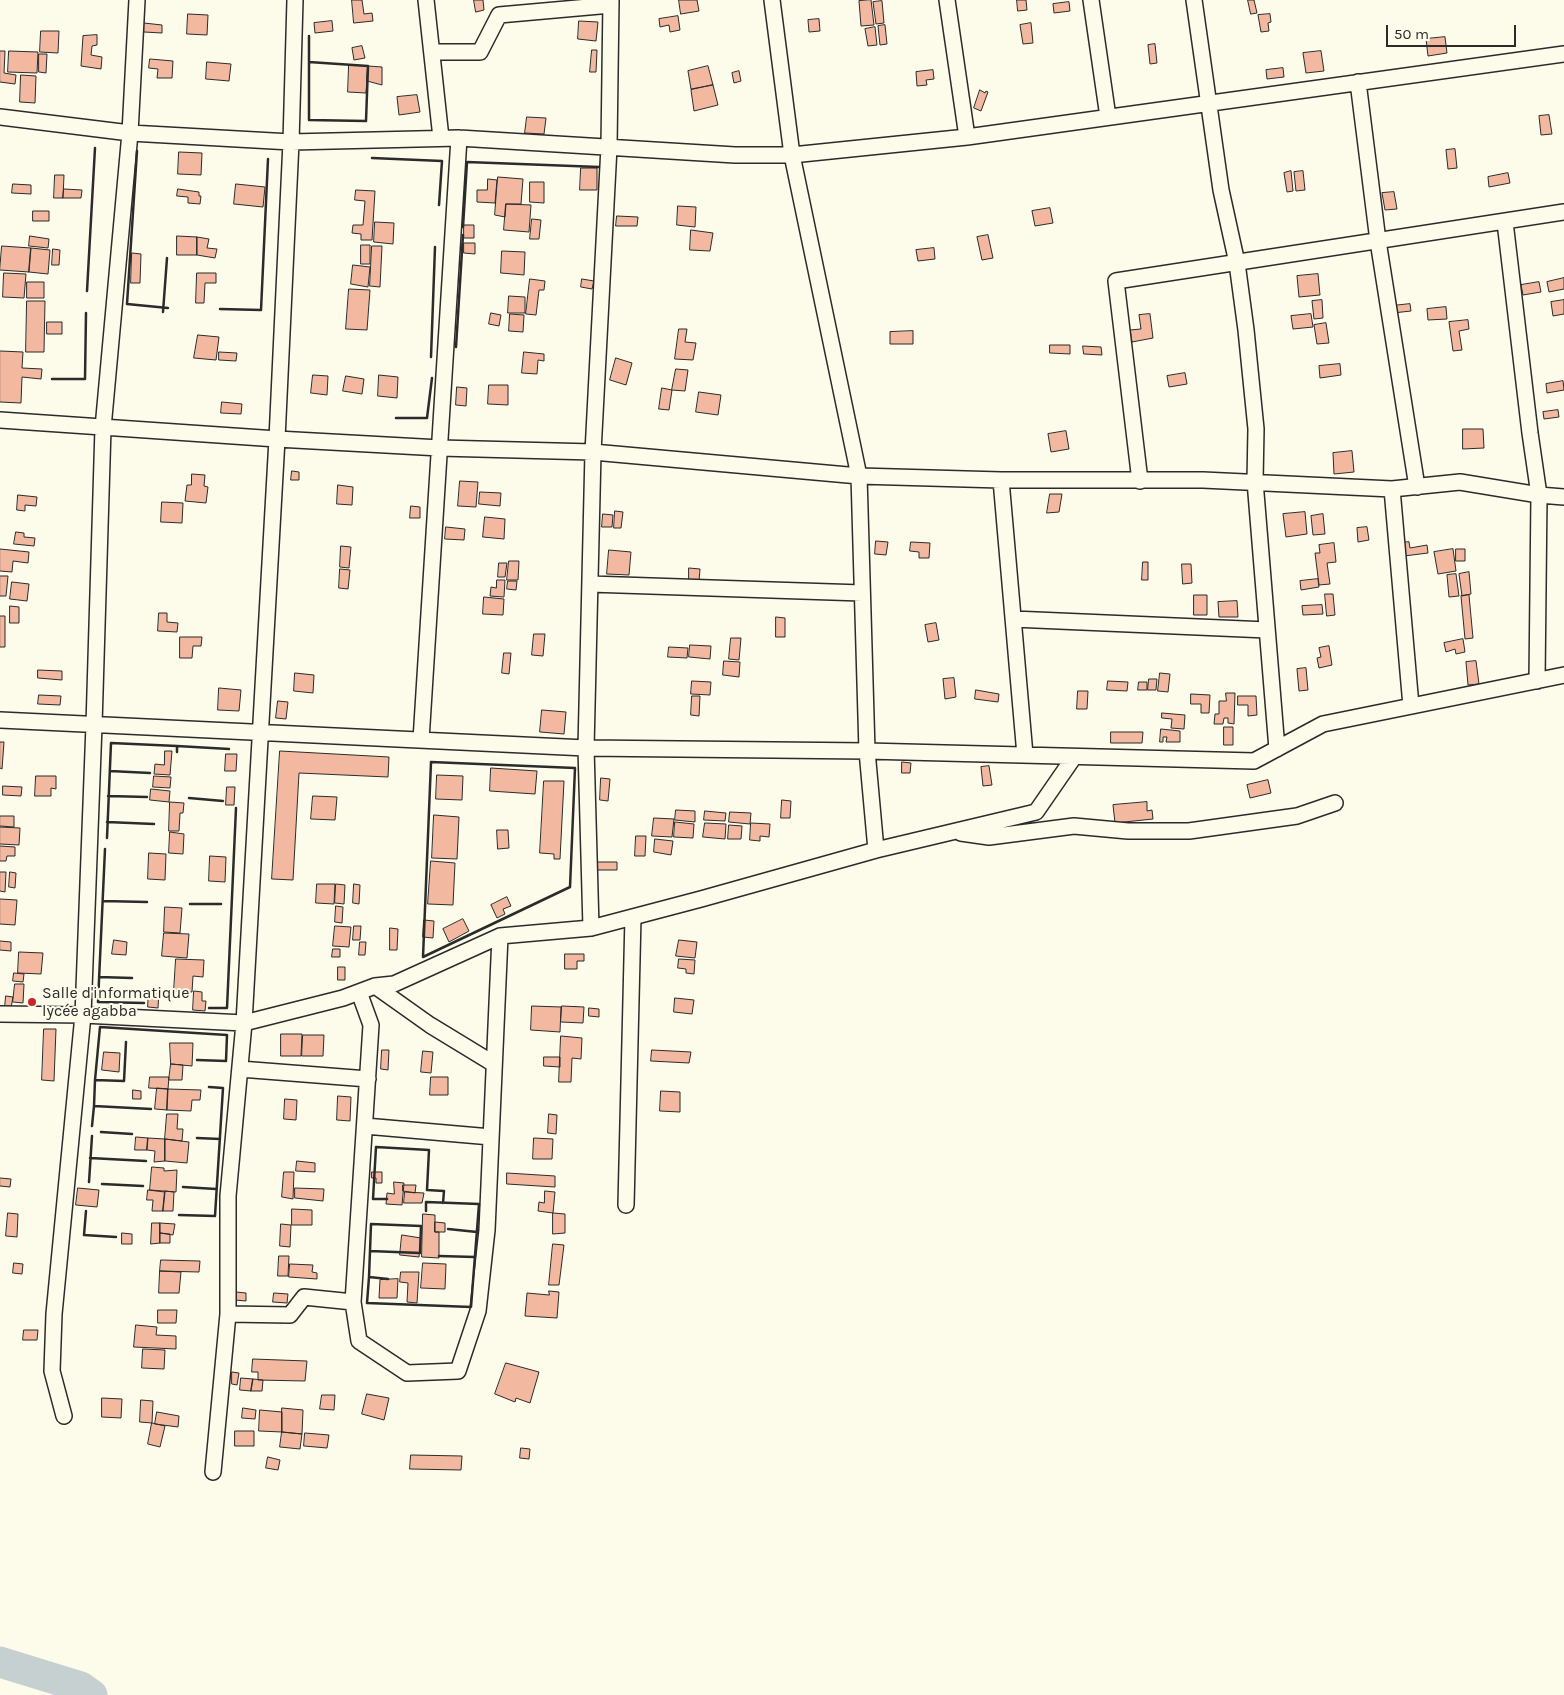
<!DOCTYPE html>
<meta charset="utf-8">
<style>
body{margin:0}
#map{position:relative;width:1564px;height:1695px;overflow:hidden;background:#fdfbea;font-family:Karla,sans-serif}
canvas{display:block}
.scale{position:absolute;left:1386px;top:25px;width:130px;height:22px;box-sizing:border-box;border:2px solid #2b2b2b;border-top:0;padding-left:6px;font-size:15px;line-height:18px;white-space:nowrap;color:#2b2b2b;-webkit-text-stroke:4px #fdfbea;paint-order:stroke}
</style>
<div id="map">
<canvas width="1564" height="1695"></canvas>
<div class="scale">50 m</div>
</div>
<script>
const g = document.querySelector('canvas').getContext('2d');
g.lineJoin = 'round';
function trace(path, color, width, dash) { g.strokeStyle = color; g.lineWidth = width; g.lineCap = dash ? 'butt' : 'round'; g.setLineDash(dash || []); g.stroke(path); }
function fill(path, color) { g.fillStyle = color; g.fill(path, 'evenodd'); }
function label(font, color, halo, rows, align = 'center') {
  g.font = font + ' Karla,sans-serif'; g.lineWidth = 4; g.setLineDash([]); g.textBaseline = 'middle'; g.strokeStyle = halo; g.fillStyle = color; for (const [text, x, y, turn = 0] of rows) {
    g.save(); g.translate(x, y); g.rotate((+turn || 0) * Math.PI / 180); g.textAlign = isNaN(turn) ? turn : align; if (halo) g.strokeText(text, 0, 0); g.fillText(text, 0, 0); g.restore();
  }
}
const river = new Path2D(`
 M0,1662L81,1687L92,1695`);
const building = new Path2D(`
 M352,0H362L364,14L372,13L373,21L354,23Z
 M474,0H483L484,10L476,12Z
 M679,0H697L699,11L681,14Z
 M871,0L874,25L861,26L859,1Z
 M1017,0H1026L1027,10L1018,11Z
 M1248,0H1254L1257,13L1251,14Z
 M882,1L884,23L876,24L873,2Z
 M1069,2L1070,11L1054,13L1053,4Z
 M188,14L208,15L207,35L187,34Z
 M1270,14L1271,22L1268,23L1269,31L1261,32L1258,15Z
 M678,16L680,30L670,32L669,25L660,27L659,19Z
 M819,19L820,31L809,32L808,20Z
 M332,21L333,31L315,33L314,23Z
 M579,21L598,22L596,41L578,39Z
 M144,23L162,25V33L144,32Z
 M1031,23L1033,43L1023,44L1020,25Z
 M885,25L887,44L880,45L878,26Z
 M875,27L877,45L868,46L865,29Z
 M41,31H59L58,53L40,52Z
 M97,35V45L92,46L91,55L102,57L101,69L81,66L83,36Z
 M1445,37L1447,53L1428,56L1426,39Z
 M1155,44L1157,63L1150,64L1148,45Z
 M362,46L365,58L354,60L352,48Z
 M592,50H597L596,72H590Z
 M0,51H5L4,73L16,75L15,84L0,82Z
 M9,51L38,52L37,73L8,72Z
 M1321,51L1324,71L1306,73L1303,53Z
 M39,54H47L46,73L39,72Z
 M150,59L173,61L172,78H157L158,69L149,68Z
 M207,62L231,64L229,81L206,79Z
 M349,65L368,66L366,93L348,92Z
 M368,66L382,67V85L367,81Z
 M708,66L713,85L691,89L688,71Z
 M1283,68L1284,77L1267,79L1266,70Z
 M933,70L934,79L926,80L927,85L917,86L916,72Z
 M739,71L741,81L734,83L732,73Z
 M21,75L36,76L35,103L20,102Z
 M713,85L718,105L694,111L691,90Z
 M980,90L985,93L986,91L988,92L981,111L974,108Z
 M417,95L420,112L399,115L397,97Z
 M1549,115L1552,134L1541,135L1539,116Z
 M527,117L546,118L544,134L525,133Z
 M1455,149L1457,168L1448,169L1446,150Z
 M179,152L202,153L201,175L178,174Z
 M581,168H597V190H580Z
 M1291,171L1293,191L1287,192L1284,173Z
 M1303,171L1305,190L1296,191L1294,172Z
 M1508,173L1510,183L1489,187L1488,177Z
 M55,175H64L63,198H54Z
 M498,177L523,179L521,204H506L505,217L495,215Z
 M488,179L497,180L495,203L477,202V190H487Z
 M530,182H544V203L530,202Z
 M13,184L31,185V194L12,193Z
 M236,184L265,187L263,207L234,204Z
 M64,189L82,190L81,198H63Z
 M178,189L199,192V196H201L200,204L188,203V197L177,196Z
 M356,190L375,191L372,240H361V234L352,233L353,225H363L365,201L355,200Z
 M1394,192L1397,209L1385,210L1382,193Z
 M506,204L531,205L529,232L504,230Z
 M678,206L696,207L695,227L677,225Z
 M1050,208L1053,223L1035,226L1032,211Z
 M33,211H49V221H33Z
 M617,216L638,217L637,226H616Z
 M532,219L541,220L539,239H530Z
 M375,222L394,223L393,244L374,242Z
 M464,225H474V238H464Z
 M691,230L713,233L710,251L690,250Z
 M988,235L993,258L982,260L977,237Z
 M30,236L49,239L48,248L29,246Z
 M177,236L197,237V255H177Z
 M197,237L209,239L207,248L217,249L215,258L197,255Z
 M464,243H475V254L464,253Z
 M361,245H370V264H361Z
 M2,246L31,248L29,272L0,270Z
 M372,246H382L380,287L370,286Z
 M31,248L50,250L48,274L29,272Z
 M934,248L935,259L918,261L916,250Z
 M53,249L60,250L59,265H52Z
 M502,251L525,252L524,275L501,273Z
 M132,253L141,254L140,283H131Z
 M353,265L370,267L368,287L351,284Z
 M4,273L26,274L24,298L3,297Z
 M197,273H216V283H205L204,303H196Z
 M1318,274L1320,295L1299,297L1297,276Z
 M1564,278V289L1549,292L1547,282Z
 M530,279L545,281L544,290H539L536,315L526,314Z
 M582,279L594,281L592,289L581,287Z
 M27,282H44V298H27Z
 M1539,282L1541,292L1523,295L1521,285Z
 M349,289L370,290L367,330L346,329Z
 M509,296L525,297V313H508Z
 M1322,300L1323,318L1314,319L1312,301Z
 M1564,300V314L1553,316L1551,302Z
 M27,301H45L44,352H26Z
 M1410,304L1411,311L1393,313L1392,306Z
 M1446,307L1447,319L1428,320L1427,309Z
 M491,313L501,315L499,326L489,324Z
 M510,314L524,315L523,332L509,331Z
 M1150,314L1153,338L1132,342L1130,330L1141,329L1139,315Z
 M1311,314L1313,327L1293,329L1291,316Z
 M1468,320L1469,329L1459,331L1462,350L1453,351L1449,322Z
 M47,322H62V334H47Z
 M1326,323L1329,343L1317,344L1314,325Z
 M679,329H687L685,342L696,343L693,360L675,359Z
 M913,331V344H890V332Z
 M198,335L219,337L216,360L194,358Z
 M1050,345H1070V354L1050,353Z
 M1083,346L1101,347L1102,355L1084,354Z
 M0,351L23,352L22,368L42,369L41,379L22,377L21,403L0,402Z
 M219,352L237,353L236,361L219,360Z
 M524,352L544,354V361L538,360L537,374L522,373Z
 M616,358L632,363L626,385L610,380Z
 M1340,364L1341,375L1320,378L1319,366Z
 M676,369L688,370L685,391L672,390Z
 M1185,373L1187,384L1169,387L1167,376Z
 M313,375L328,376L327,395L311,393Z
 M379,375L398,377L397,398L378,396Z
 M346,376L364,379L362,394L343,391Z
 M1563,381L1564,390L1547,393L1546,384Z
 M489,385H508V405L488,404Z
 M457,387L467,388L466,406L456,405Z
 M662,388L672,390L669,410L659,409Z
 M699,392L721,395L718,415L696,412Z
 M222,402L242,404L241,414L221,413Z
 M1558,410L1559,417L1544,419L1543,412Z
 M1463,429H1483L1484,448L1463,449Z
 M1066,431L1069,449L1051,452L1048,434Z
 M1352,451L1354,472L1334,474L1333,453Z
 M292,471L299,472V480H291Z
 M192,474L205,475L204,486L208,487L206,503L185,501L187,485H191Z
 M460,481L478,482L476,507L458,506Z
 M338,485L353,487L352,505L337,504Z
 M480,492L501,493L500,506L479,504Z
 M1050,494H1062L1059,512L1047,513Z
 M18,495L37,497L36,506L25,505V511L17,510Z
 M162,502L183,503L182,523L161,522Z
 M411,506L420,507V518H410Z
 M615,511L623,512L621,528H614Z
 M1305,512L1307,534L1286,537L1283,514Z
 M603,514L613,515L612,527H602Z
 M1323,514L1325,534L1313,535L1311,516Z
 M485,517L505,519L504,539L483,537Z
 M446,527L465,529L464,540L445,539Z
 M1367,527L1369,540L1358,542L1357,528Z
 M16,532L24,533V537L35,538L34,546L14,544Z
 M876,541L888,542L886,555L875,554Z
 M911,542L930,543L929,558H919V552L910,551Z
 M1409,542L1410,548L1427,545L1428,553L1404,556L1402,543Z
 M1334,543L1336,562L1327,563L1330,584L1319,585L1315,553H1320L1319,545Z
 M341,546L351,547L349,568L340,567Z
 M0,549L29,552L28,563L13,561L12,572L0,571Z
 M1453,549L1456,571L1438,574L1434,552Z
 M1456,549H1465V561H1456Z
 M609,550L631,552L629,575L607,574Z
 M509,561H519L518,580H507Z
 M1143,562H1148V580H1142Z
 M499,563H507L505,577H498Z
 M1182,564H1191L1192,583L1183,584Z
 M689,568L700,569L699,581L689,580Z
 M340,569L350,570L348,589L339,588Z
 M1469,572L1471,594L1462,596L1459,574Z
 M1456,574L1459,596L1449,597L1447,575Z
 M0,576H8L6,596H0Z
 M1318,579L1319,587L1301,590L1300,581Z
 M497,580H505L504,597L490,596L491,587L496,588Z
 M508,581H517L516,590L507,589Z
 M12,582L29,584L27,601L10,599Z
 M1325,594H1333L1335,615L1327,616Z
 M1194,595H1207V615H1194Z
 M1469,595L1473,638L1465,639L1461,596Z
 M484,597L504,599L503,615L483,614Z
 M1237,601L1238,617H1219L1218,602Z
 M1322,605L1323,614L1303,615L1302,606Z
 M10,606L19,607V623H10Z
 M159,613H167V622L178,623L177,632L158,631Z
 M0,616H5V647H0Z
 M776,617L785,618V637H776Z
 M936,623L939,640L928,642L925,625Z
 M534,634H545L543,656L532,655Z
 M180,637H202L201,646H193L192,658H180Z
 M731,638H741L739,660L729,659Z
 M1463,639L1465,652L1456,654L1455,649L1446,652L1444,643Z
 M690,645L711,646L710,659L689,657Z
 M1329,646L1332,665L1319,668L1317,658L1321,657L1319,648Z
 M669,647L688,648L687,658L668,657Z
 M504,653H511L509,674L502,673Z
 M724,661L740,662L739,677L723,675Z
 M1476,661L1479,684L1468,685L1466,662Z
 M1306,668L1308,690L1299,691L1297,669Z
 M38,670L62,671V680L38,678Z
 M295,673L314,675L313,693L294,691Z
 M1160,673L1170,674L1168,692L1158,691Z
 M954,678L956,697L945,699L943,679Z
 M1149,679H1157L1156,690H1148Z
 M692,681L711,682L710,695L691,694Z
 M1108,681L1128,682L1127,691L1107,690Z
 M1139,682H1147V690H1138Z
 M219,688L241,690L239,711L218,710Z
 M976,690L999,694L998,702L975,699Z
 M1078,691H1088L1087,709H1077Z
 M1226,693H1235L1234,724L1228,723V718H1224L1223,724H1214L1215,714H1219V701H1226Z
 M1191,694L1210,695L1209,713H1201V704H1191Z
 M39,695L61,696L60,705L38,704Z
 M692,696H700L699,716L691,715Z
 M1238,696H1256L1257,715L1248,716V705H1238Z
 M278,701L288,702L286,719L276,718Z
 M542,710L566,712L564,734L540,732Z
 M1162,713L1185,715L1184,729L1171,728L1172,719L1162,718Z
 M1224,727H1233V745H1224Z
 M1161,729L1180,731V742H1166L1167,737H1163V742H1160Z
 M1111,732H1143L1142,743H1111Z
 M0,742H4L2,769L0,768Z
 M165,751H172L170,775L154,774L155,764L164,765Z
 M280,751L389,757L388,777L299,773L293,880L272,879Z
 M226,754H237L236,771H225Z
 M902,762L911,763L910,773H902Z
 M989,766L992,785L983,786L981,767Z
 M491,768L537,771L535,794L490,791Z
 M437,775L463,776L462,800L436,799Z
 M36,776H56V789L51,788V796H35Z
 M154,776L171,777L170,788L153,787Z
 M601,778L610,779L608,801L600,800Z
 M1268,780L1271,793L1250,798L1247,785Z
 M544,781H564L560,859H554V854L540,853Z
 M3,786L22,787L21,796L3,795Z
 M227,787H235L234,805H226Z
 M151,789L170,791L169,802L150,800Z
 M313,796L337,797L335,820L311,819Z
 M782,800L791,801L790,818H781Z
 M170,802L184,803L183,813H180L179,831H169Z
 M1147,802V811L1152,810L1153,819L1115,823L1113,805Z
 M676,810L695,811V822L675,820Z
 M705,811L726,813L725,821L704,820Z
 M730,812L751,813L750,824L729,822Z
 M434,815L459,817L457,859L432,858Z
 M0,816H14V827L0,826Z
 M654,818L674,819L672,837L652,836Z
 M675,822L694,824L693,838L674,837Z
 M705,823L726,824L725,839L703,837Z
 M751,823L770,824L769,837L760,836V841L750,840Z
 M729,825L742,826L741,839H728Z
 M0,827L20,828L19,845L0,844Z
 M497,830H508L509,848L498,849Z
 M170,832L184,834L183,854L169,853Z
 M636,836H646L645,856H635Z
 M655,839L673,841L671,855L654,852Z
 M0,846L15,847V856H7L6,861H0Z
 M149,853L166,854L165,880L148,879Z
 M210,856L226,857L225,882L209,881Z
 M431,861L455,863L453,905L428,904Z
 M597,862H617V870H597Z
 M0,872H6L5,892L0,891Z
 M10,872L16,873L15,888L9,887Z
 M317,884H335L334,904L316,903Z
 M336,884L345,885L344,904L335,903Z
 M354,884L360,885L359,904L353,903Z
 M507,897L511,906L503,909L505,914L497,918L491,905Z
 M0,899L17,900L15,925L0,924Z
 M336,906L343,907L342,923L335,922Z
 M165,907L182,908L180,933L164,932Z
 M463,919L469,931L449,942L443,929Z
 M424,920L434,921L433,938L423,937Z
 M335,926L351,927L349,947L333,946Z
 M354,926H361L360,940H353Z
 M390,928L398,929L397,950H390Z
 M164,933L189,934L187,958L162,956Z
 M114,940L127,942L126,955L112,954Z
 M679,940L697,942L695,958L676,956Z
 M0,941L11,942V951L0,950Z
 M360,942H366L365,955H359Z
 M333,949H340V957H332Z
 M19,952L43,953L41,974L18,973Z
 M565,954H584V961H577V969H565Z
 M176,959L204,960L203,977L193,976L192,992L174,991Z
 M679,959L695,960L694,974L686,973V969L678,968Z
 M338,967H345V980H338Z
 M14,973L24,974L23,982L13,981Z
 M15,984H24L23,1003L13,1002Z
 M149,990L159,991L158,1008L148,1007Z
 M194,991L202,992V1001H206L205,1011L193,1010Z
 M6,996L13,997L11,1008L5,1007Z
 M675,998L694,1000L692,1014L674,1012Z
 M532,1006L561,1007L560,1032L531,1030Z
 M562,1006L584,1007L583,1023L561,1022Z
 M589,1008L599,1009V1017L589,1016Z
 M44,1029H56L54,1081L42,1080Z
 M281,1034H302L301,1056H281Z
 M303,1035H324L323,1056H302Z
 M561,1036L582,1038L581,1059L572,1058L571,1082H559Z
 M170,1043H193L192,1066L171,1064Z
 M382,1050H389L388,1070L381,1069Z
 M652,1050L691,1052L689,1063L651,1061Z
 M423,1051L433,1052L431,1073L421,1072Z
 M104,1052L120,1053L119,1072L102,1070Z
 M544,1057H560V1067L544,1066Z
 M171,1064L183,1065L182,1080H169Z
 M150,1077H169L168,1089L149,1088Z
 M431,1077H448V1095H430Z
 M157,1088L168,1089L167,1110L155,1109Z
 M168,1089L201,1090L200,1100H192L191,1111L167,1110Z
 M133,1090L141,1091V1099H133Z
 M661,1091L680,1092V1112L660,1111Z
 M338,1096L351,1097L350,1121L337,1120Z
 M285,1099L297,1100L296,1120L284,1119Z
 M167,1114H178L177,1129H183L182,1141L165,1139Z
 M549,1114L557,1115L556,1134L548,1133Z
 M136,1137L148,1138L147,1150H135Z
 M148,1138L165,1139V1161L154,1162L155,1151L147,1150Z
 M534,1138L553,1139L552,1159H533Z
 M165,1139L189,1142L187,1163L165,1161Z
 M297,1161L315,1163V1172L296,1171Z
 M152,1167L164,1168V1171L177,1170L176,1192L150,1190Z
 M284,1172H294L293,1199L282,1197Z
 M372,1172H382V1183H376V1178H372Z
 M507,1173L555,1176V1187L507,1184Z
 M0,1178L11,1179L10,1187L0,1186Z
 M394,1182L404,1183L402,1205L386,1204L387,1193L394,1194Z
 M403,1185H416L415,1193L403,1191Z
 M78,1188L99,1190L97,1207L76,1205Z
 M295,1188L324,1189L323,1201L295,1198Z
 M148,1190L165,1192L163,1211H152L153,1200H147Z
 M165,1191L174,1192L173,1211H163Z
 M545,1191L555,1192L553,1213L538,1211L539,1202L544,1203Z
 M405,1192L424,1193L422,1203H404Z
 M292,1209L312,1210V1225H292Z
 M8,1213L18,1214L17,1237L6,1236Z
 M553,1213L565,1214V1233L553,1234Z
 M423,1214L435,1215V1232H439V1258L422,1257Z
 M435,1222L445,1223V1232H435Z
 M152,1223H160V1243L151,1244Z
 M160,1223L175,1224L173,1235L160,1233Z
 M281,1224L291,1225L290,1247L280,1246Z
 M122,1233L132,1234V1244H122Z
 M160,1233L170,1234V1243H160Z
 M402,1235L421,1238L419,1257L400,1255Z
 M553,1244L564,1245L559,1285H549Z
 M279,1256H289L288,1276H278Z
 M161,1260L200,1261L199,1272L160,1271Z
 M14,1263L23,1264L22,1274L13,1273Z
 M423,1263L446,1264L445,1289L421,1288Z
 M290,1264L313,1265L312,1272L317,1273V1279L289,1277Z
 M160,1271L181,1272L179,1293H159Z
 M401,1272H419L417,1303L407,1302L408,1283L400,1282Z
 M398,1279L397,1298H379L380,1280Z
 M549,1291L559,1292L557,1318L525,1316L527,1293L549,1295Z
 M236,1292L246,1293V1301L235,1300Z
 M274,1293L288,1294L287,1303L273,1302Z
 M158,1310H177L176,1323H158Z
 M136,1325L157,1327L156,1335L176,1336V1349L134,1347Z
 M24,1330H38L37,1340H23Z
 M143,1349L165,1350L164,1369L142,1368Z
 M253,1359L307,1361L305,1381L258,1380V1372H252Z
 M506,1363L539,1372L530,1403L516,1398L515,1402L495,1394Z
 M232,1372L239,1373L237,1385L232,1384Z
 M241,1378L253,1379L251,1391L240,1390Z
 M253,1379L263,1380L262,1391H251Z
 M367,1394L389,1398L384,1420L362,1414Z
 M322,1395H335L334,1410L320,1409Z
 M102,1398L122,1399L121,1418L102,1417Z
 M141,1400L153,1401L152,1423L140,1422Z
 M243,1408L256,1410L255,1419L242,1418Z
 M282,1408L303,1410L302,1434L282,1432Z
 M260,1410L282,1412V1432L259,1431Z
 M157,1412L179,1416L178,1427L155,1424Z
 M152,1423L165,1426L160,1447L148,1444Z
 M235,1431H254V1446H235Z
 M282,1432L302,1434L300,1449L280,1447Z
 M305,1433L329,1435L327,1448L304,1446Z
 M521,1448L530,1449L529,1459L520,1458Z
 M411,1455L462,1456L461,1470L410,1469Z
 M268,1457L280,1460L278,1470L266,1468Z`);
const street = new Path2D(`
 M295,0L291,142L277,439L244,1023L228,1196V1314L290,1315L304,1297L353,1302
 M426,0L441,138
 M772,0L792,155L859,476L867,751L876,850
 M947,0L967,137
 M1091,0L1108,117
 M1194,0L1221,190L1237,263L1246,330L1256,429L1255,481L1277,749
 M432,52H480L499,15L611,5
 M1358,82L1378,241L1417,487
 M0,117L130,133L291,142L459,138L735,155H792L967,137L1564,54
 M1505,222L1530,433L1539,495L1537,681
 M0,420L277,439L440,448L593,452L859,476L1001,480H1203L1392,489L1460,482L1539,495L1564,497
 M1001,480L1025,755
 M1140,481L1116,281L1564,212
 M1392,489L1411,706
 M590,584L862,593
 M1013,619L1267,630
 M0,720L586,748L867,751L1254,761L1323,724L1564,675
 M421,740L459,138
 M961,833L989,837L1074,826L1128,831H1189L1297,816L1335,803
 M591,928L586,748L593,452L609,147L611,0
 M375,986L430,1025L494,1064
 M359,992L371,1025L353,1302L359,1341L407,1373L458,1371L478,1311L487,1230L500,936
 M0,1014L83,1015L244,1023L343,998L375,986L394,984L500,936L591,928L701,899L876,850L1036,812L1074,757
 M240,1069L368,1079
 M365,1126L491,1137
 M626,1205L633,917
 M64,1416L52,1371L54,1314L83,1015L94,725L103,428L130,133L137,0
 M213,1472L228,1314`);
const wall = new Path2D(`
 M309,62L368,66L366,121L309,120Z
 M309,62V36
 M137,151L127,304L168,308
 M372,158L442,161L439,205
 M463,227L467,162L599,167
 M87,291L95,148
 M220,309L261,310L268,159
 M163,312L167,258
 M456,347L463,235
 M431,357L435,247
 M52,379H85L86,313
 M396,418H427L432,378
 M177,752V746L229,749
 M431,762L575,768L570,887L423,957Z
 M110,771L150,773
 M108,796L147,797
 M189,798L223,801
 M107,822L154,824
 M107,838L111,743L177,746
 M105,849L98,1002L144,1003
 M103,901L147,902
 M190,904H221
 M99,977L132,978
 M209,1008H227L236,808
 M126,1042L124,1081L95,1080L100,1027L227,1035L226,1061L197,1060
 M95,1080L94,1106L151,1109
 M92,1126L94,1106
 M101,1132L132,1134
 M197,1138L220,1139
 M90,1158L146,1161
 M89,1182L92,1136
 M102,1184L143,1186
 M183,1187L216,1189
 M387,1199H373L376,1147L429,1150L427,1190L444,1191L443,1203
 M86,1211L84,1235L116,1237
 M179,1215L215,1216L223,1088L209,1087
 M371,1224L421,1226L420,1253L370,1251Z
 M448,1229L477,1232
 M370,1251L369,1277L388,1279
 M439,1256L475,1257
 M369,1277L367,1303L471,1307L479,1204L426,1202V1211`);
const markers = [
 [32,1002,5,"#c62828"]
];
const poiNames = [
 ["Salle d'informatique",42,993],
 ["lycée agabba",42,1011]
];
trace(river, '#c7d0d0', 31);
fill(building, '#f2b8a0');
trace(building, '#2b2b2b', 1);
trace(street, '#2b2b2b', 18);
trace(street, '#fdfbea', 15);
trace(wall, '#2b2b2b', 2.5);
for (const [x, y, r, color] of markers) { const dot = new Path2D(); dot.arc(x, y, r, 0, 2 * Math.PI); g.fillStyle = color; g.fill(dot); trace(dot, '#fdfbea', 2); }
label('16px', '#2b2b2b', '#fdfbea', poiNames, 'left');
</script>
